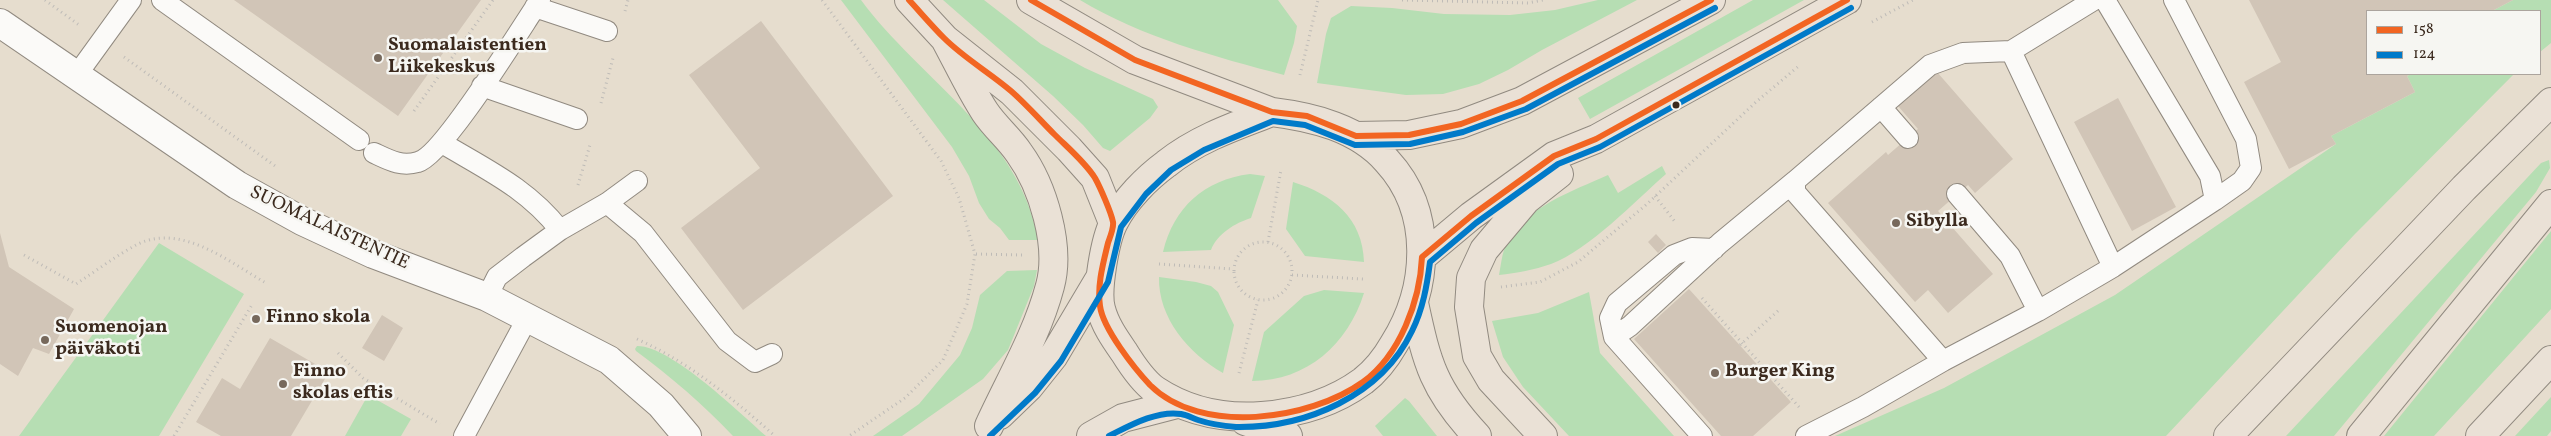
<!DOCTYPE html>
<meta charset="utf-8">
<style>
body{margin:0}
#map{position:relative;width:2551px;height:436px;overflow:hidden;background:#e6ddce;font-family:Vollkorn,serif}
canvas{display:block}
.legend{position:absolute;left:2366px;top:10px;width:175px;height:65px;box-sizing:border-box;background:#f6f6f2;border:1px solid #aba49d;margin:0;padding:6px 9px;list-style:none;font-size:15px;color:#3b2a1e}
.legend li{display:flex;align-items:center;gap:10px;height:25px}
.legend b{width:25px;border:1px solid #aba49d}
</style>
<div id="map">
<canvas width="2551" height="436"></canvas>
<ul class="legend">
<li><b style="height:6px;background:#f26522"></b>158</li>
<li><b style="height:6px;background:#007ac9"></b>124</li>
</ul>
</div>
<script>
const g = document.querySelector('canvas').getContext('2d');
g.lineJoin = 'round';
function fill(path, color) { g.fillStyle = color; g.fill(path, 'evenodd'); }
function trace(path, color, width, dash) { g.strokeStyle = color; g.lineWidth = width; g.lineCap = dash ? 'butt' : 'round'; g.setLineDash(dash || []); g.stroke(path); }
function label(font, color, halo, rows, align = 'center') {
  g.font = font + ' Vollkorn,serif'; g.lineWidth = 5; g.setLineDash([]); g.textBaseline = 'middle'; g.strokeStyle = halo; g.fillStyle = color; for (const [text, x, y, turn = 0] of rows) {
    g.save(); g.translate(x, y); g.rotate((+turn || 0) * Math.PI / 180); g.textAlign = isNaN(turn) ? turn : align; if (halo) g.strokeText(text, 0, 0); g.fillText(text, 0, 0); g.restore();
  }
}
const green = new Path2D(`
 M841,0H861C920,80 1020,135 1038,240H1009L1000,228L989,219L979,203L969,176L952,147Z
 M943,0H984L1041,44L1085,68L1153,99L1158,107L1150,118L1110,151L1103,148L1083,125L1053,96Z
 M1080,0H1278L1297,26L1294,43L1284,75C1216,57 1141,37 1080,0Z
 M1598,0H1637L1542,50L1508,70L1479,84L1443,94L1406,95L1317,83L1326,34L1331,18L1351,6L1392,8L1444,14L1510,15L1555,10Z
 M1753,0H1804L1590,119L1578,98Z
 M2513,0H2551V43L2540,52V11H2492Z
 M2411,74H2514L2354,235L2166,436H1835L1944,388L2115,295L2336,144L2331,136L2415,92L2407,76Z
 M2549,160L2550,168L2536,192L2334,436H2286L2541,163Z
 M1662,166L1666,174C1635,201 1589,250 1551,264C1534,270 1517,273 1499,275C1501,265 1502,253 1506,245C1524,207 1573,191 1608,175L1618,193Z
 M1250,174L1265,176L1251,218C1235,223 1217,234 1211,250L1163,252C1174,207 1204,180 1250,174Z
 M1293,182C1332,194 1363,218 1364,262L1305,256L1286,229Z
 M2551,231V309L2434,436H2384Z
 M159,243L244,294L159,436H19Z
 M1037,270L1034,286L1008,350L983,379L902,436H873L919,404L960,355L972,328L980,295L1007,271Z
 M1159,277L1196,282L1211,286L1218,292L1234,325L1223,373C1189,354 1158,318 1159,277Z
 M1324,290L1364,293C1348,344 1307,381 1252,381L1264,332L1304,296Z
 M1589,292L1600,353L1674,436H1569L1523,387L1503,357L1492,321L1538,313Z
 M637,346C670,345 741,414 766,436H733C703,404 671,377 636,351L635,349Z
 M368,395L411,419L401,436H345Z
 M2551,397V431L2547,436H2515Z
 M1405,398L1409,401L1437,436H1383L1375,426Z`);
const building = new Path2D(`
 M234,0H481L398,116Z
 M2249,0H2513L2492,11H2367V74H2411L2407,76L2415,92L2331,136L2336,144L2289,169L2244,82L2281,62Z
 M761,21L893,196L743,310L681,228L760,168L689,75Z
 M1937,72L2013,159L1975,193L1968,185L1938,211L1993,274L1948,313L1928,290L1915,302L1828,203L1886,152L1888,155L1918,129L1898,106Z
 M2118,98L2176,207L2132,231L2074,122Z
 M0,233L9,267L74,309L49,354L33,348L18,376L0,364Z
 M1656,234L1666,245L1658,253L1648,242Z
 M1689,289L1791,402L1753,436H1721L1634,339Z
 M382,315L403,328L384,361L362,348Z
 M270,338L329,372L291,436H221L196,422L222,378L240,389Z`);
const path = new Path2D(`
 M45,0L79,25
 M822,0L941,161L959,198L975,254L967,304L943,360L905,398L849,436
 M1402,0L1528,3L1543,0
 M625,11L628,0
 M1872,22L1913,0
 M124,57L278,168
 M1300,75L1318,0
 M601,103L613,58
 M414,111L493,0
 M578,185L590,145
 M1655,196L1676,223
 M1234 271a29 29 0 1 1 58 0a29 29 0 1 1-58 0Z
 M1268,242L1281,170
 M976,254L1022,255
 M24,255L76,284C96,271 117,255 138,244C182,223 229,262 266,283
 M1159,264L1233,269
 M1292,275L1363,279
 M1501,287L1540,282L1578,262L1647,204L1756,102L1800,65
 M1702,298L1799,407
 M637,339C690,363 732,398 775,436
 M1740,345L1779,310
 M338,353L363,378L440,424
 M1239,373L1258,300
 M174,436L253,303`);
const lane = new Path2D(`
 M162,0L359,140
 M2094,0L2011,51L1963,53L1930,65L1795,181V192L1943,361L2038,311L2113,267L2215,200L2210,176L2105,0
 M2174,0L2246,139L2251,168L2242,181L2215,200
 M535,7L607,31
 M2011,51L2113,267
 M76,76L131,0
 M482,86L577,119
 M1881,107L1908,138
 M442,143C487,170 527,188 560,230
 M374,153C389,160 401,167 418,162C443,156 521,28 540,0
 M1957,194L2010,256L2038,311
 M607,203L643,233L727,341L755,362L772,354
 M487,297L497,277L523,257L560,230L607,203L637,181
 M1614,337L1610,318L1617,303L1674,255L1692,248L1714,249
 M464,436L528,317
 M1702,436L1614,337L1630,326L1720,243L1795,181
 M1806,436L1863,407L1943,361`);
const street = new Path2D(`
 M0,23L237,185L302,221L373,254L487,297L609,360L661,405L687,436`);
const primary = new Path2D(`
 M909,0L945,39L1012,92L1069,149L1095,178L1113,223
 M1031,0L1135,60L1272,112
 M945,39C958,63 970,89 985,112C995,127 1009,138 1019,153C1043,186 1061,246 1050,286C1037,335 1010,380 989,426
 M1272,112C1313,117 1358,128 1387,161C1434,212 1429,288 1394,344C1386,358 1376,371 1363,381C1333,403 1299,413 1262,416C1223,419 1188,412 1155,390C1143,381 1132,365 1124,352C1115,339 1105,325 1101,309C1096,291 1105,239 1114,222C1125,200 1147,178 1166,164C1197,139 1235,126 1272,112Z
 M1356,136L1409,135L1461,124L1522,101L1711,0
 M1422,257L1471,216L1554,156L1596,139L1847,0
 M1414,303C1427,364 1434,390 1477,436
 M1000,415L1029,387L1053,357L1100,278
 M1245,421L1288,436
 M1091,436L1123,418L1177,404
 M1543,436L1491,380L1477,356L1469,307L1471,278L1484,250L1526,200L1559,174`);
const highway = new Path2D(`
 M2228,436L2464,188L2551,102
 M2361,436L2551,204
 M2480,436L2551,360`);
const bus1 = new Path2D(`
 M909,0C921,13 932,26 944,38C964,58 990,73 1011,91C1026,104 1040,120 1054,134C1067,147 1085,162 1095,178C1100,187 1111,212 1113,222C1114,228 1110,237 1108,243C1103,264 1097,285 1100,306C1103,329 1135,369 1150,385C1201,436 1310,420 1363,382C1400,355 1420,301 1422,257L1471,216L1554,156L1596,139L1847,0
 M1031,0L1135,60L1272,112L1307,116L1356,136L1409,135L1461,124L1522,101L1711,0`);
const bus2 = new Path2D(`
 M990,436L1035,393L1061,361L1108,282L1121,227L1146,194L1171,170L1204,150L1273,121L1305,125L1355,145L1410,144L1463,132L1526,109L1715,8
 M1109,436C1129,426 1157,410 1181,414C1187,415 1192,418 1198,420C1210,424 1223,426 1236,427C1306,428 1381,396 1412,331C1423,309 1427,285 1430,262L1476,223L1558,164L1600,147L1851,8`);
const markers = [
 [378,58,5,"#77695c"],
 [1676,105,4.5,"#3b2a1e"],
 [1896,223,5,"#77695c"],
 [256,319,5,"#77695c"],
 [45,340,5,"#77695c"],
 [1715,373,5,"#77695c"],
 [283,384,5,"#77695c"]
];
const poiNames = [
 ["Suomalaistentien",388,47],
 ["Liikekeskus",388,69],
 ["Sibylla",1906,223],
 ["Finno skola",266,319],
 ["Suomenojan",55,329],
 ["päiväkoti",55,351],
 ["Finno",293,373],
 ["skolas eftis",293,395],
 ["Burger King",1725,373]
];
const streetNames = [
 ["SUOMALAISTENTIE",329,229,25]
];
fill(green, '#b6deb3');
fill(building, '#d1c5b7');
trace(lane, '#918a80', 22);
trace(street, '#918a80', 30);
trace(primary, '#918a80', 30);
trace(highway, '#918a80', 30);
trace(path, '#bebbb7', 3, [1, 4]);
trace(lane, '#fbfaf8', 20);
trace(street, '#fbfaf8', 28);
trace(primary, '#eae1d6', 28);
trace(highway, '#eae1d6', 28);
trace(bus1, '#f26522', 6);
trace(bus2, '#007ac9', 6);
for (const [x, y, r, color] of markers) { const dot = new Path2D(); dot.arc(x, y, r, 0, 2 * Math.PI); g.fillStyle = color; g.fill(dot); trace(dot, '#f6f6f2', 2); }
label('bold 19px', '#3b2a1e', '#f6f6f2', poiNames, 'left');
label('19px', '#3b2a1e', '#f6f6f2', streetNames);
</script>
